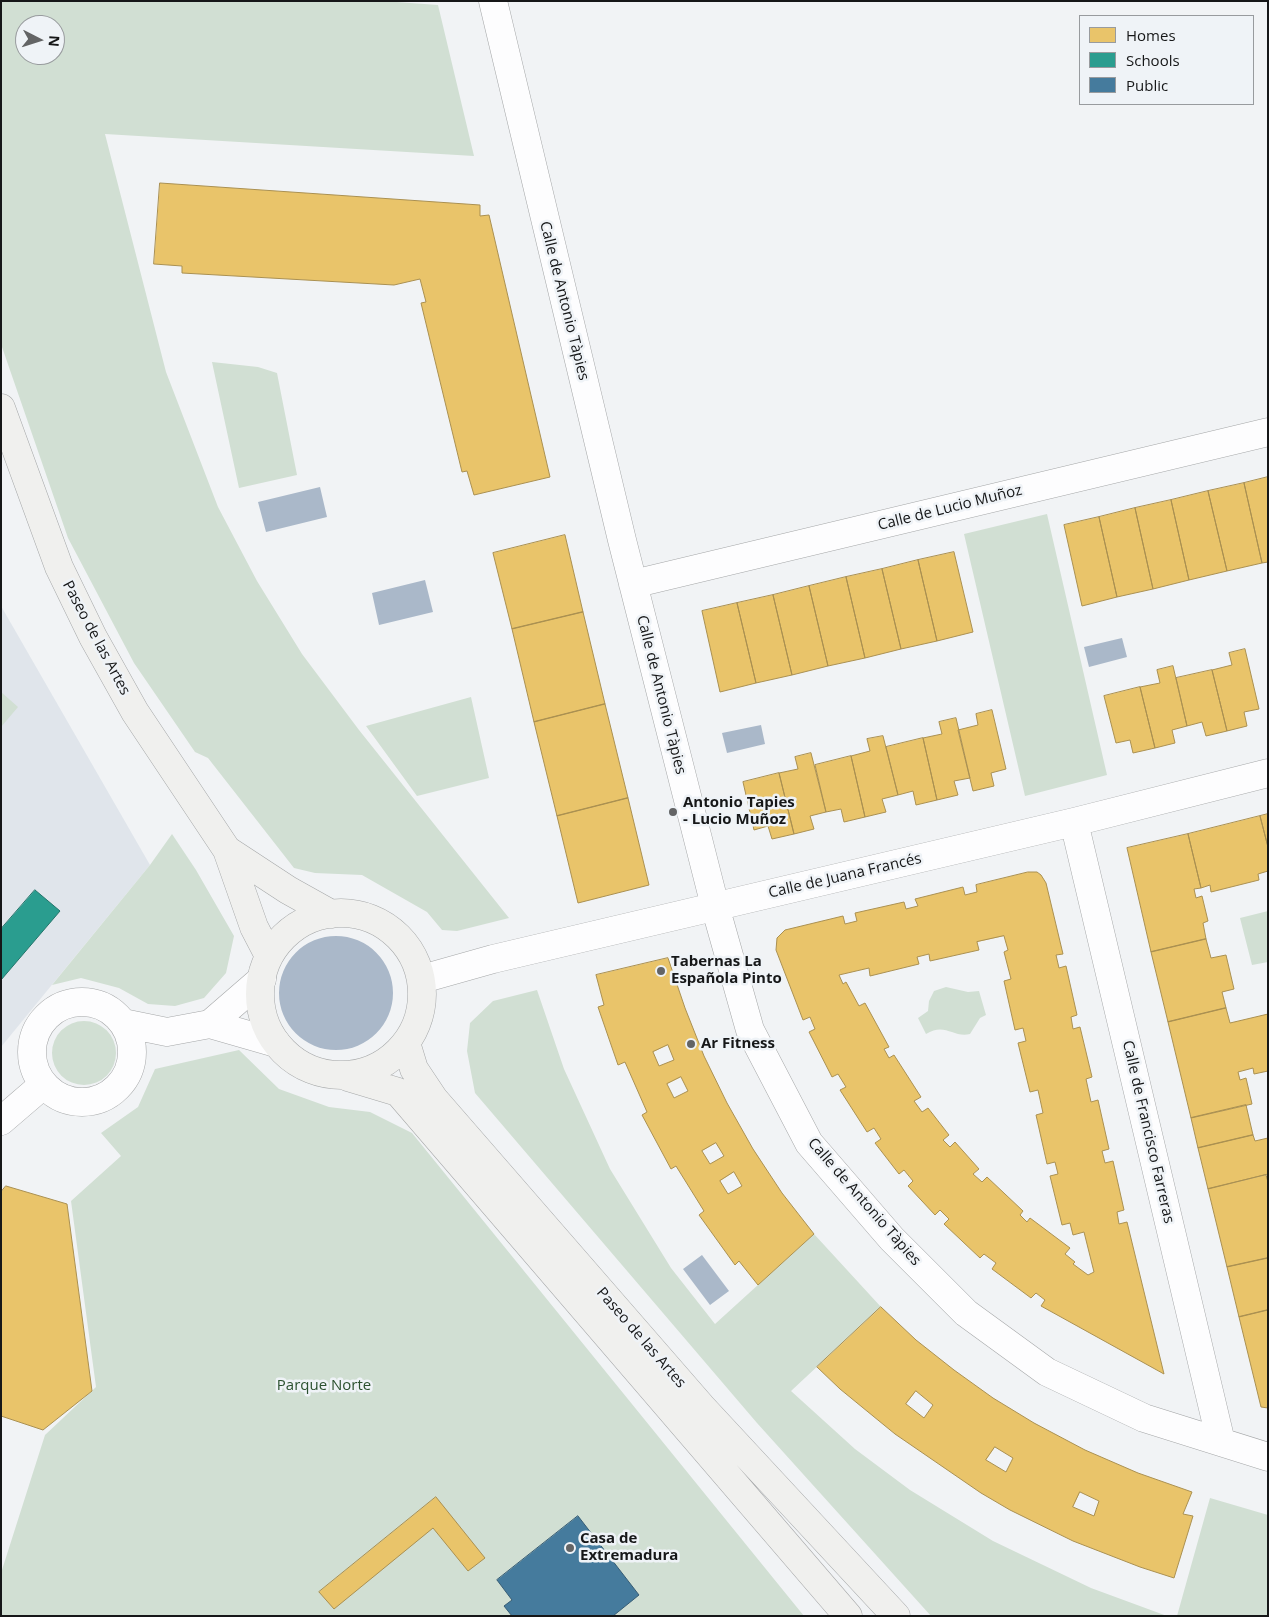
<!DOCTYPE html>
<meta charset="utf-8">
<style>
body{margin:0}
#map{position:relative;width:1269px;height:1617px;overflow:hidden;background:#f1f3f5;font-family:"Open Sans",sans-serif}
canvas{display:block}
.frame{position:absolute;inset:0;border:2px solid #161718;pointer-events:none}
.legend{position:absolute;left:1079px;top:15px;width:175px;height:90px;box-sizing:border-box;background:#eff3f7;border:1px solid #989b9e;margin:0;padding:6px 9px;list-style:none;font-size:15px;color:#161718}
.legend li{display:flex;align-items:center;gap:10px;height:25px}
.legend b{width:25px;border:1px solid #989b9e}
.north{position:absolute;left:15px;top:15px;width:50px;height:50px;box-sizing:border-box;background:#eff3f7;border:1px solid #989b9e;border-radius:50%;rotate:95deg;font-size:14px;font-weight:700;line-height:20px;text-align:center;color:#161718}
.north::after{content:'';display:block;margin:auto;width:18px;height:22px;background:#636465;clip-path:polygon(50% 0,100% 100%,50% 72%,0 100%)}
</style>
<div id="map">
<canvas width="1269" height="1617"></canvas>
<div class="frame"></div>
<ul class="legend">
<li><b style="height:14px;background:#e9c46a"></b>Homes</li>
<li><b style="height:14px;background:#2a9d8f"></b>Schools</li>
<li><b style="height:14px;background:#457b9d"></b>Public</li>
</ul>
<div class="north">N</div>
</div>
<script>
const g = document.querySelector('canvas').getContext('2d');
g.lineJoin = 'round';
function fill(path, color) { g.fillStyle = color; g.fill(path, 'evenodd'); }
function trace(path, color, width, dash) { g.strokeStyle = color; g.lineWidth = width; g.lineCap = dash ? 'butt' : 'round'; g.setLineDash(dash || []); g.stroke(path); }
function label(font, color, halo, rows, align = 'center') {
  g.font = font + ' "Open Sans",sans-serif'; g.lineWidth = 5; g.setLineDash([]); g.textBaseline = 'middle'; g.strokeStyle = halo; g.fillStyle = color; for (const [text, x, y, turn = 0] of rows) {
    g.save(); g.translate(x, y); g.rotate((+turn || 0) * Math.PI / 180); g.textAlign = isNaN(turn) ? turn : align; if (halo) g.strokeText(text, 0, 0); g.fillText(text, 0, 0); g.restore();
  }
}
const built = new Path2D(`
 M1,606L150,865L1,1047Z`);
const green = new Path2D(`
 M1,1H383L438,5L474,156L105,134L166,372L218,507L257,581L302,654L359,730L509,918L457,931L442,930L427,912L362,875L315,873L294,868L208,758L195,752L134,663L68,538L2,347ZM25,25H55V55H25Z
 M212,362L258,367L277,373L297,475L239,488Z
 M1047,514L1107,775L1025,796L964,534Z
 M1,692L18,707L1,727Z
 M471,697L489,778L417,796L366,726Z
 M172,834L196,870L234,936L226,973L204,998L175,1006L148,1004L119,988L81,978L52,985L150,865Z
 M1268,911V962L1252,965L1240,918Z
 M946,987L968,992L979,991L986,1015L980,1018L970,1034C953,1038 945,1022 926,1034L918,1018L928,1011L929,1001L934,991Z
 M537,990L564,1069L610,1169L671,1268L715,1324L814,1234L881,1307L791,1391L855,1449L910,1490L993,1541L1091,1588L1167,1616H931L757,1423L475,1093L467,1051L470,1023L493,1001Z
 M52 1053a32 32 0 1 1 64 0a32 32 0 1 1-64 0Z
 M239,1050L279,1089L329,1107L370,1112L412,1133L804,1616H1V1573L45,1435L96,1387L71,1201L121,1156L101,1133L138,1107L155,1069Z
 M1210,1498L1268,1515V1616H1177Z`);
const water = new Path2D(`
 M320,487L327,517L266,532L258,502Z
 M425,580L433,612L379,625L372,593Z
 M1122,638L1127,657L1089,667L1084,647Z
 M761,725L765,744L727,753L722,733Z
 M279 993a57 57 0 1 1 114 0a57 57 0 1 1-114 0Z
 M702,1255L729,1291L710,1305L683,1269Z`);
const homes = new Path2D(`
 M160,183L480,205V216L489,215L550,477L474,495L467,471L462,472L421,303L426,302L420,279L394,285L182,273V266L154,264Z
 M1268,477V562L1262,563L1244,483Z
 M1244,483L1262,563L1227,571L1208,491Z
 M1208,491L1227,571L1189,580L1171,500Z
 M1171,500L1189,580L1153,589L1135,508Z
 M1135,508L1153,589L1117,597L1099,517Z
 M1099,517L1117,597L1082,606L1064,525Z
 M565,535L583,612L512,629L493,553Z
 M954,552L973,632L937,641L918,560Z
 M918,560L937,641L901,649L882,569Z
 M882,569L901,649L865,658L846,577Z
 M846,577L865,658L828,666L809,586Z
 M809,586L828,666L792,675L773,595Z
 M773,595L792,675L756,683L737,603Z
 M737,603L756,683L720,692L702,611Z
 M583,612L605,704L534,722L512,629Z
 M1245,649L1259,709L1244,712L1247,726L1227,731L1212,670L1232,665L1229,653Z
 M1173,666L1187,726L1172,730L1175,743L1155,748L1140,687L1160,683L1157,670Z
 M1212,670L1227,731L1206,736L1202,722L1187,726L1176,678Z
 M1140,687L1155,748L1133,753L1130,740L1116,743L1104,696Z
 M605,704L628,798L557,816L534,722Z
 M992,710L1006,769L991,773L994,786L973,791L958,730L978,725L976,714Z
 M956,718L970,778L954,781L958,795L937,800L923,738L942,734L939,722Z
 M883,736L898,795L882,799L886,812L865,817L851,756L870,751L867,739Z
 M923,738L937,800L916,805L913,791L898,795L886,747Z
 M811,753L826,812L810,816L814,829L794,834L779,773L798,769L795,757Z
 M851,756L865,817L844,822L841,809L826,812L815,765Z
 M779,773L794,834L772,839L768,826L754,830L743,782Z
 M628,798L649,885L578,903L557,816Z
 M1268,814V847L1260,816Z
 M1260,816L1268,847V871L1258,874L1259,880L1211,892L1210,885L1201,888L1188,834Z
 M1188,834L1201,888L1194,889L1196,898L1202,896L1208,921L1203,923L1206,939L1151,952L1127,848Z
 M1028,872H1037L1041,875L1046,883L1063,954L1056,955L1059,968L1066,966L1077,1015L1071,1017L1073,1029L1080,1027L1092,1077L1086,1079L1091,1102L1098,1100L1109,1149L1102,1151L1105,1163L1113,1161L1124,1210L1117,1212L1119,1224L1127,1222L1164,1374L1041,1306L1045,1300L1036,1293L1031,1298L992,1269L996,1263L984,1254L980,1258L944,1224L949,1219L940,1210L935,1215L908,1186L913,1181L904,1170L899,1174L875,1143L881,1139L874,1128L867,1132L840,1090L846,1087L838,1074L832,1077L809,1032L815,1029L810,1017L803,1020L776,950L777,938L785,930L843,916L845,924L857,921L855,913L904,902L906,909L918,906L915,899L963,887L965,895L977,892L976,885ZM1004,936L1008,950L1004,952L1011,979L1004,981L1015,1030L1023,1028L1026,1041L1018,1043L1030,1092L1038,1090L1043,1113L1036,1115L1047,1164L1055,1162L1058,1174L1050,1176L1062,1225L1070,1223L1073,1235L1084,1232L1094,1272L1088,1275L1073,1264L1075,1262L1065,1254L1070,1248L1030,1218L1027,1222L1020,1215L1023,1211L987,1177L982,1182L973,1174L979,1169L955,1142L950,1147L943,1140L949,1135L928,1108L922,1112L914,1101L921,1097L894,1055L889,1058L884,1049L889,1047L865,1003L859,1006L846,982L843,984L839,975L869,968L870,976L919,964L917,957L929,954L930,961L979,950L977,942Z
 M1206,939L1211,958L1226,955L1234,989L1222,992L1226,1008L1168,1022L1151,952Z
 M668,958L685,1008L704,1056L727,1103L753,1149L782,1193L814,1234L758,1285L739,1261L735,1265L699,1215L704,1211L676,1166L671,1169L642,1115L647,1112L625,1062L618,1065L598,1007L604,1005L596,975ZM668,1045L674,1060L659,1066L653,1052ZM681,1077L688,1091L674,1098L667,1084ZM716,1143L724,1156L710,1164L702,1151ZM734,1172L742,1186L728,1194L720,1181Z
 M1226,1008L1230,1023L1268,1014V1071L1254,1074L1253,1068L1238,1072L1240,1080L1246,1078L1252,1104L1191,1118L1168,1022Z
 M1246,1105L1253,1135L1198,1148L1191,1118Z
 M1253,1135L1255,1141L1268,1138V1174L1208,1189L1198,1148Z
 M1266,1175L1268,1182V1258L1227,1267L1208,1189Z
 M6,1186L67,1204L92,1391L43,1430L1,1416V1192Z
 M1268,1258V1310L1239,1317L1227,1267Z
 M881,1307L916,1340L954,1370L993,1398L1034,1423L1085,1450L1138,1473L1192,1492L1183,1514L1193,1516L1174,1578L1140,1567L1073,1541L1010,1510L981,1493L895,1434L840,1389L817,1367ZM916,1391L933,1405L924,1418L906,1404ZM995,1447L1013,1458L1006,1472L986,1460ZM1080,1492L1099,1501L1094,1516L1073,1507Z
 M1268,1310V1408L1261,1407L1239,1317Z
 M436,1497L485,1558L468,1571L433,1528L334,1609L319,1592Z`);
const schools = new Path2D(`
 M35,890L60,911L1,980V929Z`);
const public = new Path2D(`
 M578,1516L639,1595L613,1616H512L504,1606L512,1600L497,1580Z`);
const minor = new Path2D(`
 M493,1L622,540L715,906L750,1030L809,1143L892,1239L966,1313L1047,1372L1144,1418L1268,1457
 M633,584L1268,432
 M1074,822L1221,1442
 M422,979L493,959L1074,822L1268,773
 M32 1052a50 50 0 1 1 100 0a50 50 0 1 1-100 0Z
 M123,1023L167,1032L210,1024L262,979
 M210,1024L276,1043
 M1,1121L43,1085`);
const secondary = new Path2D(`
 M1,408L59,567L93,637L135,712L227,850L254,927L268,954
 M227,850L288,890L331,914
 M260 994a81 81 0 1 1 162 0a81 81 0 1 1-162 0Z
 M407,1046L414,1069L434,1099L701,1406L896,1616
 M348,1077L398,1092L848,1616`);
const markers = [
 [673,812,5,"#636465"],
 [661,971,5,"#636465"],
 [691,1044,5,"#636465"],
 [570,1548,5,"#636465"]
];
const streetNames = [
 ["Calle de Antonio Tàpies",564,301,76],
 ["Calle de Lucio Muñoz",950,508,-14],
 ["Paseo de las Artes",96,638,62],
 ["Calle de Antonio Tàpies",661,695,76],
 ["Calle de Juana Francés",845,876,-13],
 ["Calle de Francisco Farreras",1148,1132,77],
 ["Calle de Antonio Tàpies",864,1202,49],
 ["Paseo de las Artes",641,1338,49]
];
const poiNames = [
 ["Antonio Tapies",683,803],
 ["- Lucio Muñoz",683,820],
 ["Tabernas La",671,962],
 ["Española Pinto",671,979],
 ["Ar Fitness",701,1044],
 ["Casa de",580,1539],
 ["Extremadura",580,1556]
];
const parkNames = [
 ["Parque Norte",324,1386]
];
fill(built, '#e0e5eb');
fill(green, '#d1dfd3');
fill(water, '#aab8c9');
fill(homes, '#e9c46a');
trace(homes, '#aa9051', 1);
fill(schools, '#2a9d8f');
trace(schools, '#24756b', 1);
fill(public, '#457b9d');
trace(public, '#375d75', 1);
trace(minor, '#a5a7a8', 29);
trace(secondary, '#a5a7a8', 29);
trace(minor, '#fdfdfe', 28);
trace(secondary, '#f0f0ee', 28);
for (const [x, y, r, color] of markers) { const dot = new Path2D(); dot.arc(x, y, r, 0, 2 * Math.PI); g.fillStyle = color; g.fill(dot); trace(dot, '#eff3f7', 2); }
label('15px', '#161718', '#eff3f7', streetNames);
label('bold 15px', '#161718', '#eff3f7', poiNames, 'left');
label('15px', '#2b512f', '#eff3f7', parkNames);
</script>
